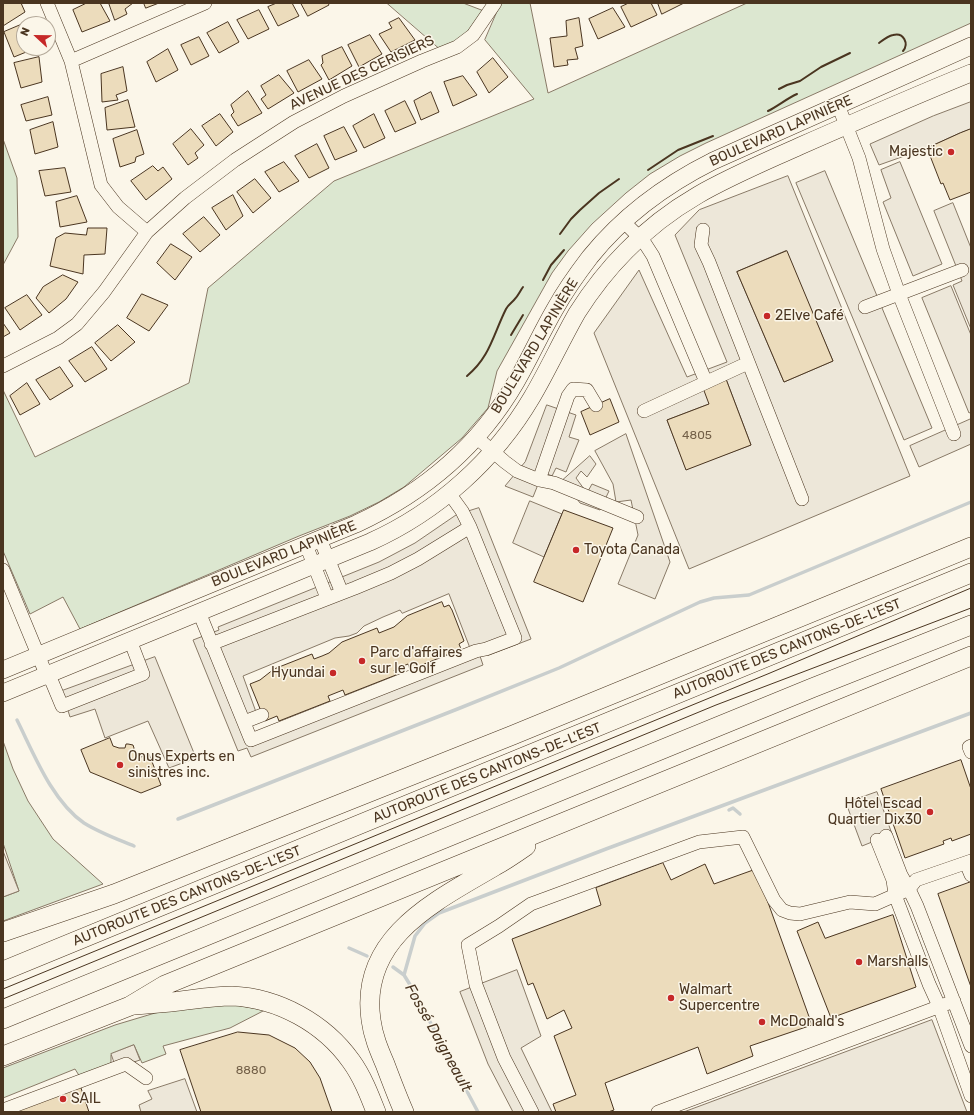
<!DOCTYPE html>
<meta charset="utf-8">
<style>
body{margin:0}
#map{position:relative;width:974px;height:1115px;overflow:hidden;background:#fbf6e9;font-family:Rubik,sans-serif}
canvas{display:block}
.frame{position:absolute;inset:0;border:4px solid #4a3520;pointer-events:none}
.north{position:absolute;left:16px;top:16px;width:40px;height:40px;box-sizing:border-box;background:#fbf6e9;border:1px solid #b4a999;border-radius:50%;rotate:292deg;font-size:11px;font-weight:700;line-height:16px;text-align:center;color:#4a3520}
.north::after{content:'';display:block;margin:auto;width:14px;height:18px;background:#c62828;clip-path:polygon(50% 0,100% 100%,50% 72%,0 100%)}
</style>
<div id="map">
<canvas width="974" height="1115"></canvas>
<div class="frame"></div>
<div class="north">N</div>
</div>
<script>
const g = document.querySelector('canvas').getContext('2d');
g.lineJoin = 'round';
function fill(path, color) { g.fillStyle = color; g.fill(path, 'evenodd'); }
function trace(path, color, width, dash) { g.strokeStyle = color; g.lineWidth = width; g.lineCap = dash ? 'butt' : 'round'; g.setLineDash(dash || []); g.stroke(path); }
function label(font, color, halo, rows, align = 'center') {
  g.font = font + ' Rubik,sans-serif'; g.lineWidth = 3; g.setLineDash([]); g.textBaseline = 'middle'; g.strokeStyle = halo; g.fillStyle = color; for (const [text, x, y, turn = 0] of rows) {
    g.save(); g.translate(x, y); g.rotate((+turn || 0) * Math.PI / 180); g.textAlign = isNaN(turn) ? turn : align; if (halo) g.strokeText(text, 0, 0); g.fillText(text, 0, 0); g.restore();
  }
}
const green = new Path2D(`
 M387,3H463L484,11L467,32L457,41L439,48Z
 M501,3H530L548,93L747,3H971V23L706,143L680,156L650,174L626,193L592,224L568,251L552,273L497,371L488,408L462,438L404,487L379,502L350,516L299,536L80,629L63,597L30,614L3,551V390L35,457L189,383L208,288L334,181L534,99L485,40Z
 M3,139L17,178L18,237L3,265Z
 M3,741L13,769L28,801L53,839L103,884L3,921V897L19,891L3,843Z
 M230,1004L265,1010L230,1028L163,1046L166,1054L142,1063L134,1045L111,1055V1063L80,1077L75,1069L3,1098V1068L115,1025L155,1013L195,1006Z`);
const parking = new Path2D(`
 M971,102V129L960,133L927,148L879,165L870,144L933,116Z
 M900,162L942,264L913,276L883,202L891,198L881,170Z
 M825,171L932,428L904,440L796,183Z
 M788,176L910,476L689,569L594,333L639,270L687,377L727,362L675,235L699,210ZM786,251L833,361L784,382L737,272ZM726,379L751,445L686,469L667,420L709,404Z
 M953,203L971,248V329L953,285L962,281L934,211Z
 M951,286L971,335V412L969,413L922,298Z
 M547,405L576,415L569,437L579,440L566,472L556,468L552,476L543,472L533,497L505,486L525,462Z
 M971,419V444L919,467L910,446Z
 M626,434L670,562L655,599L618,584L638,535L631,500L616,502L613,484L595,451Z
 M590,456L596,464L587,477L581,471L576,478L587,493L592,484L609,491L600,510L580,503L563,480Z
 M530,501L562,514L544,557L513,543Z
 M479,508L531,639L489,655L480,656L483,665L251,757L247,748L238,751L193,640L219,630L218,627L379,562L415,543L456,515ZM449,594L470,648L254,733L247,715L256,712L243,676L335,638L349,636L357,633L364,626L383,617L400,610L402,613Z
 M155,657L196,758L169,768L148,721L105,738L95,709L70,717L62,691Z
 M877,792L892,834L862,846L846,803Z
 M3,851L19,891L3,897Z
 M517,970L541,1036L521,1048L552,1112H513L488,1064L460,992Z
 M932,1020L967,1112H684Z
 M134,1045L140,1060L116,1068L111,1054Z
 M185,1079L197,1112H141L139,1105L152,1099L148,1091Z`);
const stream = new Path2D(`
 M17,720C34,754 52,801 84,823C100,833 117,839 134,846
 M729,810L733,808L740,814
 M178,819L460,708L559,668L700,602L714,598L749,595L971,502
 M349,948L367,956
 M393,967L404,975L412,988L478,1112
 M404,975L415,936L425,923L439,913L606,849L971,713`);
const building = new Path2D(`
 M3,3H21L25,12L3,26Z
 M87,3H100L110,21L82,32L73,10Z
 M109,3H133L125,9L127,14L115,20Z
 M144,3H159L146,8Z
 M277,3H292L299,16L278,26L268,7Z
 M301,3H328L329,5L308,16Z
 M629,3H651L657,15L631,27L621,7Z
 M658,3H684L662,14Z
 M613,8L625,27L598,39L589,19Z
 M259,10L269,29L248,39L237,20Z
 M399,18L415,40L391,52L379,34L392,28L389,23Z
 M579,18L583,46L575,48L578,59L567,60L568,65L554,67L550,38L567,36L566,21Z
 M30,21L31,24H24V48H36L14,57L4,32Z
 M228,22L239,42L219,53L207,33Z
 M370,35L382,54L359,67L348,45Z
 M199,37L209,56L191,65L181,45Z
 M342,47L352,66L329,80L321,65L323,63L322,56Z
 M168,49L178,70L156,82L147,62Z
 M39,57L42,82L21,88L14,63Z
 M493,58L508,77L489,93L477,72Z
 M309,60L322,79L298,92L287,71Z
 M123,67L127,91L116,95L118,100L102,102L101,74Z
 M279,75L294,93L268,109L261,99L266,95L261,86Z
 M463,76L477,95L453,106L444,82Z
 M248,91L262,113L238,126L231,115L234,112L231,105Z
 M431,92L439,112L421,120L414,101Z
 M48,97L52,115L26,121L21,105Z
 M128,100L135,127L107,130L105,108Z
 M405,101L416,123L395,132L385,111Z
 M220,114L233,132L216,146L202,126Z
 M374,114L385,138L364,148L353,126Z
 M53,122L58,147L35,154L30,130Z
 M344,127L357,151L335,160L324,136Z
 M191,129L204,145L195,153L198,158L188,165L173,144Z
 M971,129V192L950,200L943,183L941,184L927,148L960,133Z
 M137,130L144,154L136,157L135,162L120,167L113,139Z
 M317,144L329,168L309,178L295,156Z
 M284,162L299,181L279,192L265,172Z
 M153,166L158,171L163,167L172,179L146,200L131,181Z
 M65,168L71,192L45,196L39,171Z
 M255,179L271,198L253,213L237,192Z
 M233,195L243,216L226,230L212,208Z
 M77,196L87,222L60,227L56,202Z
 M204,217L220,235L200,252L183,234Z
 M88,228H107L105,254L84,255L83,274L50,266L56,238L65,233L86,235Z
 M171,244L192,257L175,280L157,263Z
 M787,251L833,361L784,382L737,272Z
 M63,275L78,282L66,299L49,313L36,298L43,287Z
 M142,294L168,305L149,331L127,318Z
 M27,295L42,315L20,330L5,308Z
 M3,323L10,333L3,337Z
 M118,325L135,342L111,361L95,343Z
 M92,347L107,369L85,382L69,361Z
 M60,367L73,386L50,400L36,380Z
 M726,379L751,445L686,470L667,420L709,404L703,388Z
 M27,383L40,404L20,415L10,396Z
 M610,399L619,422L590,435L581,412Z
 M564,510L613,528L583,602L534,582Z
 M442,602L444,607L449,605L452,610L464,641L459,644L461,649L410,670L408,664L394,670L396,675L345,695L343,690L328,696L330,701L279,721L277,716L265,721L250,684L260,680L274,669L312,654L314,659L322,656L329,653L342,642L377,628L379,633L394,627L407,616Z
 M110,738L113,746L119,748H125L126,744H128L133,745L134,748L133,751L137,755L141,757L149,754L161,785L141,793L90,772L81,750Z
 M961,760L971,789V834L952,841L951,838L943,841L944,844L905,858L881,789Z
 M663,863L671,880L705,864L714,884L756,869L812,1025L750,1046L753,1056L707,1074L698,1047L605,1083L614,1110L608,1112H556L553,1104L576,1095L554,1036L572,1028L564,1010L547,1019L533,983L528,985L512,939L601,905L596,888Z
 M971,882V987L938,894Z
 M893,915L916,987L831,1018L797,931L818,922L825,938Z
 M238,1032L269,1035L295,1048L310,1062L320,1078L332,1112H201L180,1050Z
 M80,1085L89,1112H5Z`);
const minor = new Path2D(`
 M47,3L71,61L101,185L118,207L147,232
 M71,61L205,3
 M838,105L859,158L883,249L899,294L954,434
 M624,222L644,242L653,256L706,382
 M703,230L701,245L709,262L802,499
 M865,307L962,270
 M3,366L58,338L77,324L104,292L147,232L185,198L235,160L294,122L344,96L422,61L457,47L473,35L495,3
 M644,411L748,363
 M476,437L505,462L517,471L539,480L554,483L637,517
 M539,480L568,396L573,389L587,390L596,405
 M320,539L342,593
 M306,545L327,598
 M3,570L46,674L52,682L62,706L143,674L130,640
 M199,612L251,740L476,651L486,649L515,638L470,527L462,511L449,493
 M211,644L355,588L391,573L418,559L470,527
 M244,722L262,715
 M971,746L969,747L971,752
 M886,836L901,875L909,889L917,906L971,1046
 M877,840L893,880L895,895L929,984L939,1006L971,1096
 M966,863L971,875
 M3,1110L126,1064L146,1078
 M532,1112L504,1058L476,985L468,945L499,926L531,904L699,842L743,837L774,900L782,910L790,913L800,914L850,902L875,904L909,889L916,880L971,861
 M658,1112L954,1001`);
const major = new Path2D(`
 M3,670L356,524C423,493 479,446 516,382C530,358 541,333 555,309C565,291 577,274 590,257C623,216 667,184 713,161L971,46
 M3,693L370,542C437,512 495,460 532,397C548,370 561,341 577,313C591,291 607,270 626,251C678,197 734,176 800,146C857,121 914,96 971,73`);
const highway = new Path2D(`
 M3,932L114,894L513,735L971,547
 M3,971L971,573
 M135,1005C147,1004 159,1003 171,1002C191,1000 211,996 232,996C278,998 324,1023 351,1061C362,1076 369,1094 376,1112
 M3,1019L812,688L971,625
 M3,1056L130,1006L165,985L971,656
 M404,1112C397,1096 391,1080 385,1064C379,1050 373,1036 371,1020C359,937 436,901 495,866C506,860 516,853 526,846`);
const tram = new Path2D(`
 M3,989L770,673L971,588
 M3,999L716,705L971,608`);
const wall = new Path2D(`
 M879,43C883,40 888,36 893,35C904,32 909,44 903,51
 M779,89L787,85L800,81L821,67L850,53
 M768,111C778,106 786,99 797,94
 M648,170L678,150L713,136
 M560,234L571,219L580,210L599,193L619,179
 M543,280L551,265L564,250
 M511,335L523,315
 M467,376C490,357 493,335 506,309C508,305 511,303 514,300C518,296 520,291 523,287`);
const markers = [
 [951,152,4,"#c62828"],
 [767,316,4,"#c62828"],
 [576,550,4,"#c62828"],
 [362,661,4,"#c62828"],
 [333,673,4,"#c62828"],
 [120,765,4,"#c62828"],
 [930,812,4,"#c62828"],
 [859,962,4,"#c62828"],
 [671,998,4,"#c62828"],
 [762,1022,4,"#c62828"],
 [63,1099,4,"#c62828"]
];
const numberNames = [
 ["4805",697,436],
 ["8880",251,1071]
];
const streetNames = [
 ["AVENUE DES CERISIERS",362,73,-25],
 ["BOULEVARD LAPINIÈRE",781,131,-24],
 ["BOULEVARD LAPINIÈRE",535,346,-59],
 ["BOULEVARD LAPINIÈRE",284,554,-22],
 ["AUTOROUTE DES CANTONS-DE-L'EST",787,649,-22],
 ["AUTOROUTE DES CANTONS-DE-L'EST",487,773,-22],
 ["AUTOROUTE DES CANTONS-DE-L'EST",187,896,-22]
];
const poiNames = [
 ["Majestic",943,152,"right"],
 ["2Elve Café",775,316],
 ["Toyota Canada",584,550],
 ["Parc d'affaires",370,653],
 ["sur le Golf",370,669],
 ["Hyundai",325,673,"right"],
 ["Onus Experts en",128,757],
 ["sinistres inc.",128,773],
 ["Hôtel Escad",922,804,"right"],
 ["Quartier Dix30",922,820,"right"],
 ["Marshalls",867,962],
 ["Walmart",679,990],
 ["Supercentre",679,1006],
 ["McDonald's",770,1022],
 ["SAIL",71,1099]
];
const waterNames = [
 ["Fossé Daigneault",438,1038,61]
];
fill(green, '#dce7d0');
trace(green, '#887966', 1);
fill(parking, '#ede7d9');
trace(parking, '#887966', 1);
trace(stream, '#c9cecd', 3.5);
fill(building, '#ecdcbc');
trace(building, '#4a3520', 1);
trace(minor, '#4a3520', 14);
trace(major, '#4a3520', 18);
trace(highway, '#4a3520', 20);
trace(minor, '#fbf6e9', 13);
trace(major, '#fbf6e9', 17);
trace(highway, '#fbf6e9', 19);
trace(tram, '#4a3520', 1);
trace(wall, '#4a3520', 2);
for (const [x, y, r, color] of markers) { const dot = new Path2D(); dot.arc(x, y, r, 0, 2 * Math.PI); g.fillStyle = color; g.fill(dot); trace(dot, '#fbf6e9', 1.5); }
label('12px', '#725f47', null, numberNames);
label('14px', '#4a3520', '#fbf6e9', streetNames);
label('14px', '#4a3520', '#fbf6e9', poiNames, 'left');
label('italic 15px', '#4a3520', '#fbf6e9', waterNames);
</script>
